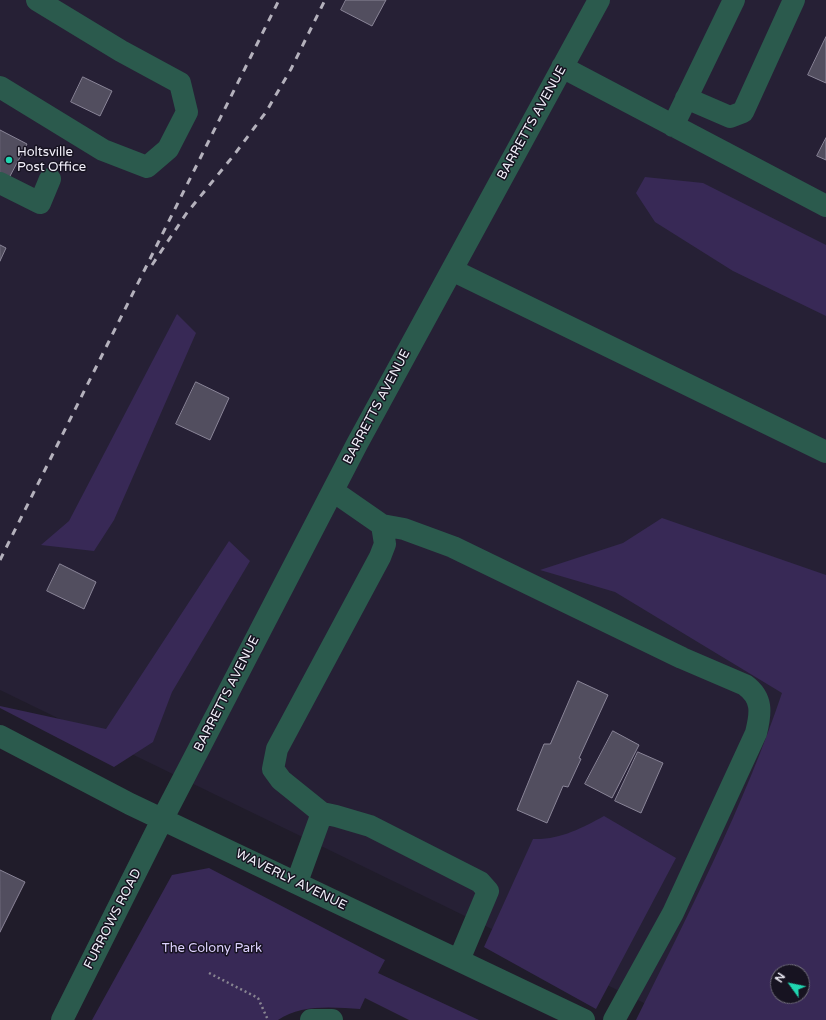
<!DOCTYPE html>
<style>
body{margin:0}
#map{position:relative;width:826px;height:1020px;overflow:hidden;background:#201c2a;font-family:"Varela Round",sans-serif}
canvas{display:block}
.north{position:absolute;left:770px;top:964px;width:40px;height:40px;box-sizing:border-box;background:#171321;border:1px solid #6e6b77;border-radius:50%;rotate:303deg;font-size:11px;font-weight:700;line-height:16px;text-align:center;color:#f1eff9}
.north::after{content:'';display:block;margin:auto;width:14px;height:18px;background:#20d5b0;clip-path:polygon(50% 0,100% 100%,50% 72%,0 100%)}
</style>
<div id="map">
<canvas width="826" height="1020"></canvas>
<div class="north">N</div>
</div>
<script>
const g = document.querySelector('canvas').getContext('2d');
g.lineJoin = 'round';
function fill(path, color) { g.fillStyle = color; g.fill(path, 'evenodd'); }
function trace(path, color, width, dash) { g.strokeStyle = color; g.lineWidth = width; g.lineCap = dash ? 'butt' : 'round'; g.setLineDash(dash || []); g.stroke(path); }
function label(font, color, halo, rows, align = 'center') {
  g.font = font + ' "Varela Round",sans-serif'; g.lineWidth = 3; g.setLineDash([]); g.textBaseline = 'middle'; g.strokeStyle = halo; g.fillStyle = color; for (const [text, x, y, turn = 0] of rows) {
    g.save(); g.translate(x, y); g.rotate((+turn || 0) * Math.PI / 180); g.textAlign = isNaN(turn) ? turn : align; if (halo) g.strokeText(text, 0, 0); g.fillText(text, 0, 0); g.restore();
  }
}
const built = new Path2D(`
 M0,0H826V1020H679L0,690ZM778,972H802V996H778Z`);
const green = new Path2D(`
 M645,177L703,183L826,245V316L733,271L655,222L636,193Z
 M177,314L196,333L114,520L94,551L41,545L69,521Z
 M662,518L826,575V1020H636C689,913 744,806 782,693L615,592L540,570L623,543ZM778,972H802V996H778Z
 M229,541L250,561L172,692L153,742L114,767L0,708V706L106,729Z
 M604,816L676,858L596,1009L484,947L533,839C560,840 582,828 604,816Z
 M209,868L385,960L378,973L479,1020H409L365,998L360,1009C334,1007 300,1004 278,1020H92L172,875Z`);
const building = new Path2D(`
 M346,0H386L372,26L341,10Z
 M826,37V83L808,75Z
 M83,77L112,91L100,116L71,102Z
 M0,130L27,144L9,178L0,179Z
 M826,138V160L817,156Z
 M0,245L6,248L0,261Z
 M196,382L229,398L210,440L176,424Z
 M60,564L96,582L84,609L47,591Z
 M578,681L608,695L579,758L581,759L568,787L563,786L547,823L517,810L544,744H550Z
 M613,731L639,745L612,798L585,784Z
 M638,752L663,763L641,813L615,801Z
 M0,870L25,882L0,932Z`);
const path = new Path2D(`
 M209,973L258,998L268,1020`);
const minor = new Path2D(`
 M562,67L826,206
 M0,87L103,150L147,167L168,149L187,112L180,83L121,51L37,0
 M686,98L730,117L743,112L794,0
 M673,126L734,0
 M0,183L40,203L50,179
 M452,270L826,452
 M333,491L382,525L404,529L453,547L682,658L745,685C763,698 761,713 756,733L673,913L614,1020
 M382,525L385,544L380,557L277,749L273,769L281,780L322,813L336,816L370,826L480,882L488,891L459,960
 M0,736L130,804L584,1020
 M297,882L322,813
 M62,1020L163,818L357,444L599,0
 M311,1020H332`);
const rail = new Path2D(`
 M152,265L186,214L234,155L266,112L291,69L325,0
 M0,560L279,0`);
const markers = [
 [9,160,4,"#20d5b0"]
];
const streetNames = [
 ["BARRETTS AVENUE",532,123,-61],
 ["BARRETTS AVENUE",377,407,-62],
 ["BARRETTS AVENUE",227,694,-63],
 ["WAVERLY AVENUE",291,880,26],
 ["FURROWS ROAD",113,919,-63]
];
const poiNames = [
 ["Holtsville",17,153],
 ["Post Office",17,168]
];
const parkNames = [
 ["The Colony Park",212,949]
];
fill(built, '#262035');
fill(green, '#382956');
fill(building, '#524e5f');
trace(building, '#8a8598', 1);
trace(path, '#888591', 2.5, [2, 3]);
trace(minor, '#2b5a4d', 22);
trace(rail, '#b4b1bc', 3, [7, 7]);
for (const [x, y, r, color] of markers) { const dot = new Path2D(); dot.arc(x, y, r, 0, 2 * Math.PI); g.fillStyle = color; g.fill(dot); trace(dot, '#171321', 1.5); }
label('13px', '#f1eff9', '#171321', streetNames);
label('13px', '#f1eff9', '#171321', poiNames, 'left');
label('13px', '#ded2ff', '#171321', parkNames);
</script>
